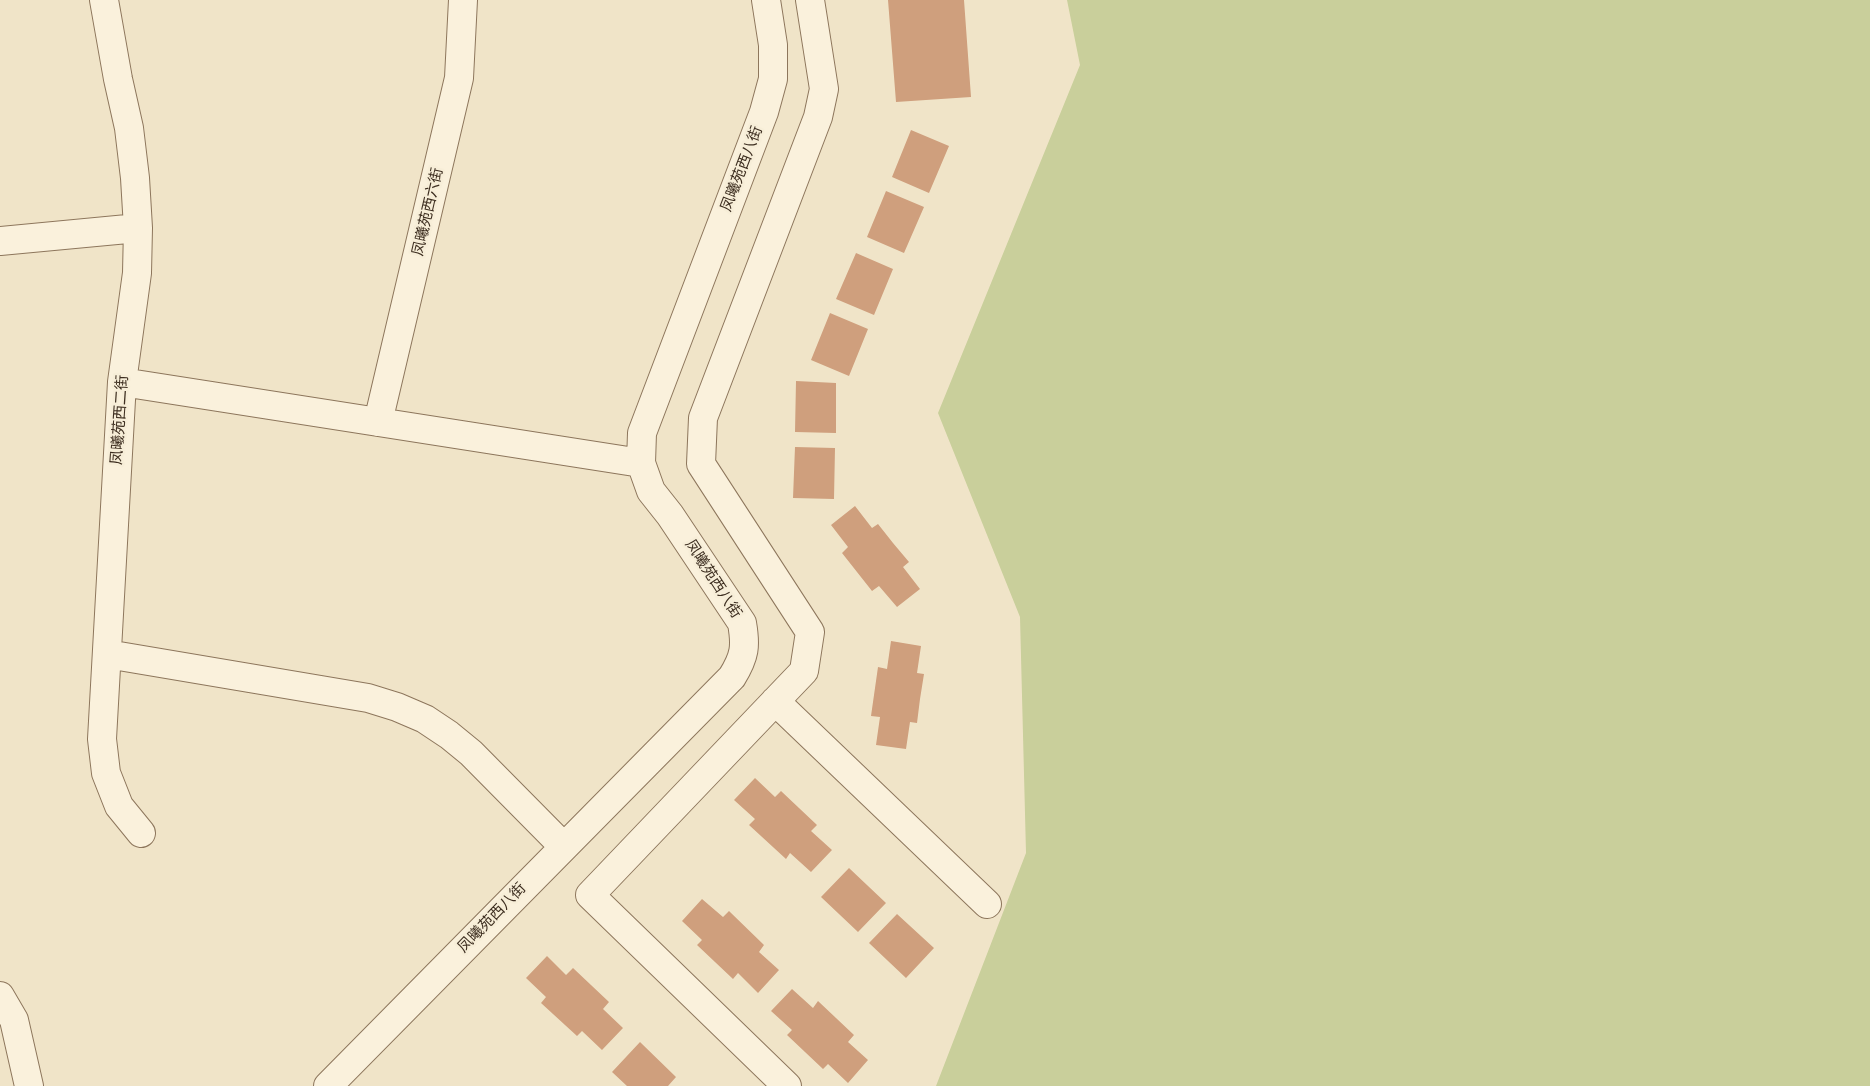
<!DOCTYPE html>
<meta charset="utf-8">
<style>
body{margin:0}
canvas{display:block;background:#f0e4c8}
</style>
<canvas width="1870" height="1086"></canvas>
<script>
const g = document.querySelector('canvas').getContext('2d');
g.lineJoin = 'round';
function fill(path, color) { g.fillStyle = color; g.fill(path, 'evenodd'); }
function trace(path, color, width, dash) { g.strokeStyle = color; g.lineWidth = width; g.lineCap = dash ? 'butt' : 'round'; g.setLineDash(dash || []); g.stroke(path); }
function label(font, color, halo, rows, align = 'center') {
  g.font = font + ' "Noto Serif","Noto Sans SC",serif'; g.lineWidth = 5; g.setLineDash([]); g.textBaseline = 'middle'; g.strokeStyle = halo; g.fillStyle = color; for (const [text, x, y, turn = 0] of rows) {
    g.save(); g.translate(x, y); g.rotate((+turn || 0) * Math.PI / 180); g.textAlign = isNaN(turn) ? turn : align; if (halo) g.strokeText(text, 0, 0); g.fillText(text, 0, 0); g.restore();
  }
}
const green = new Path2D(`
 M1067,0H1870V1086H936L1026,853L1020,617L938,413L1080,65Z`);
const building = new Path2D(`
 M888,0H964L971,97L896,102Z
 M911,130L949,146L929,193L892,177Z
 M886,191L924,207L904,253L867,237Z
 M856,253L893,269L874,315L836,299Z
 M830,313L868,329L849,376L811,360Z
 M796,381L836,383V433L795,432Z
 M795,447L835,448L834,499L793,498Z
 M855,506L872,528L878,524L893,543L909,562L903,567L920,589L897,607L879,586L872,591L842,553L848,547L831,525Z
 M891,641L921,646L917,673L924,674L920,699L917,723L910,722L906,749L876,745L880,717L871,716L878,667L887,669Z
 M755,778L775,797L781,791L817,825L811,831L832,850L811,872L790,853L786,859L749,825L755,819L734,800Z
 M849,868L886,903L858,932L821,897Z
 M702,899L723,917L729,911L764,945L759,952L779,970L758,993L738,973L733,979L697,945L702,940L682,921Z
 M897,914L934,948L906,978L869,943Z
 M547,956L566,975L573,968L609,1002L603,1009L623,1028L602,1050L582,1031L577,1036L541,1003L546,997L526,978Z
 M792,989L813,1008L818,1001L854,1035L848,1042L868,1060L848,1083L828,1064L823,1069L787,1035L792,1030L771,1011Z
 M640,1042L676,1077L668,1086H627L612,1072Z`);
const minor = new Path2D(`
 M104,0L118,79L129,128L135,178L138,228L137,273L122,382L102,739L106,773L119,806L141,833
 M0,241L138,228
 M122,382L641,463
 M378,422L459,78L463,0
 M107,654L368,698L397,707L425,719L449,735L471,753L563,846
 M775,701L987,904
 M0,996L14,1020L29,1086
 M328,1086L732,677C745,656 746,646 742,623L670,515L651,491L641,463L642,433L764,112L773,79V45L766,0
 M787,1086L590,895L804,671L810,632L701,464L703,418L818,117L824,89L810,0`);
const streetNames = [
 ["凤曦苑西八街",742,169,-69],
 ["凤曦苑西六街",428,212,-77],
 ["凤曦苑西二街",120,420,-86],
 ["凤曦苑西八街",713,579,57],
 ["凤曦苑西八街",492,918,-46]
];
fill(green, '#c9cf9b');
fill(building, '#cf9f7d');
trace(minor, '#8d765c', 30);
trace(minor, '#faf1dc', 28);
label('15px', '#3d2e20', '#f7eed8', streetNames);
</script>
